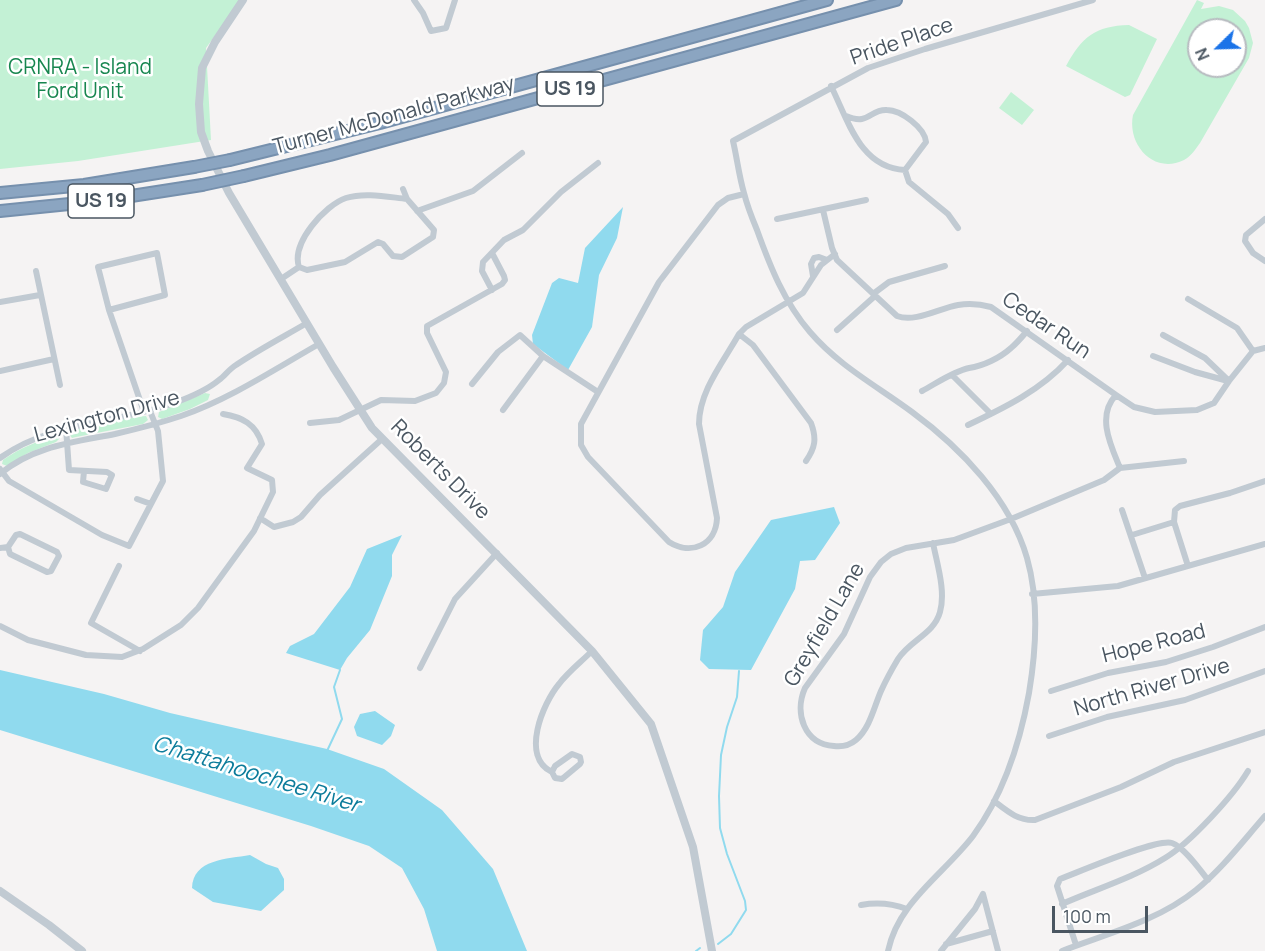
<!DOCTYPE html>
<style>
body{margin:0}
#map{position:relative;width:1265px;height:951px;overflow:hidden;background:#f5f3f3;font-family:Manrope,sans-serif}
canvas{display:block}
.north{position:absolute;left:1187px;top:18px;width:60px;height:60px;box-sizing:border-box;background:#fff;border:2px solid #b7bbc0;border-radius:50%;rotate:247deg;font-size:16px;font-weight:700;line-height:24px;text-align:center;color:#4a5661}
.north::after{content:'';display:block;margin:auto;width:21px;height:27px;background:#1a73e8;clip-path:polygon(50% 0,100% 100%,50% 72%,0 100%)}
.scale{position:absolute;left:1052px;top:906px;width:96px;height:27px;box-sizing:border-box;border:3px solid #4a5661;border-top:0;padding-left:8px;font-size:18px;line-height:21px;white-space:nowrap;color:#4a5661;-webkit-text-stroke:4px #fff;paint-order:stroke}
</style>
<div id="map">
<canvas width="1265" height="951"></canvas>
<div class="north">N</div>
<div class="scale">100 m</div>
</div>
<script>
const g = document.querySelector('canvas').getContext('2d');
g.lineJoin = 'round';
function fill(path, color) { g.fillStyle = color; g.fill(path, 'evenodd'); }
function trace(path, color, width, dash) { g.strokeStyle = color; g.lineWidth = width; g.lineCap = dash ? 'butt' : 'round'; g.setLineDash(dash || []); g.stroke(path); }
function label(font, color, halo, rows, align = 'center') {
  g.font = font + ' Manrope,sans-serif'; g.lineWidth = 5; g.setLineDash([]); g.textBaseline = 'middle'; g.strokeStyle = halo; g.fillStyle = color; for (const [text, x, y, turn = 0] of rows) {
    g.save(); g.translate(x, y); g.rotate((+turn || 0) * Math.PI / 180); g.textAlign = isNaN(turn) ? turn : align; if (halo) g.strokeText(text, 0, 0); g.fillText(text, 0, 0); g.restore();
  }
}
const green = new Path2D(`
 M0,0H241L206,48L211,140L78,161L0,169Z
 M1197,0L1204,3L1201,9L1219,6L1233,10L1245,21L1249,28L1253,43L1249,58L1200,143C1195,150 1191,156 1184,160C1153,175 1127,144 1133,115ZM1199,30H1235V66H1199Z
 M1129,25L1157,39L1130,95L1125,97L1066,66C1082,37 1095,26 1129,25Z
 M1011,92L1034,110L1022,125L999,108Z
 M205,393L210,394L208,400L190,409L162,419L158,417L159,412Z
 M146,416L148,420L143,424L76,437L72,438L69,434C77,426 132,417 146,416Z
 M58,434L60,438L56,442L28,453L7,466L2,464L3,460C20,448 38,441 58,434Z`);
const water = new Path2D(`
 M623,207L617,238L599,275L592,327L568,370L533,344L532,335L552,283L559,278L578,283L585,248Z
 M834,507L840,523L815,560L800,561L795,589L751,670L709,669L700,660L703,630L723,607L735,572L771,520Z
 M402,535L392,555V576L370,630L347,658L340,670L286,653L290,646L314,634L350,587L367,549Z
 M0,670L104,694L170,713L327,749L384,769L442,810L493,869L527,951H437L424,909L402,868L369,846L311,826L0,730Z
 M375,711L395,725L391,736L382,745L357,736L354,727L360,714Z
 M250,855L266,864L278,868L284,879V890L261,911L213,902L192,888C193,859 227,859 250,855Z`);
const stream = new Path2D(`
 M327,751L342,719L334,687L340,670
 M718,944L731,934L746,910L745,901L727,854L720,828L719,796L721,755L727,727L737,697L739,671
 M696,951L700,948`);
const minor = new Path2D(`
 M414,0L423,13L431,31L446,28L455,0
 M831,86C848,120 860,168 905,170L926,142C925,128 901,110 887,110C869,109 870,126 846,116
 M905,170L909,182L948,214L958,228
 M403,189L407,199L434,230L433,237L402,257L393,256L383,244L378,242L345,262L307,270L299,267C291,243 325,205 346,198C365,192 388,197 407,199
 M744,194L728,198L718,205L659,282L581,424V445L588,457L669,542C691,556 716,545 717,518L699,424C699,391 724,361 739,334L746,327L803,293L821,265L835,254
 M823,210L832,248L837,260L897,316C915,323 940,308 958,305C970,303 980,304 991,307L1116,395
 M417,211L473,191L522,153
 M777,219L866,200
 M1265,219L1246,235L1245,241L1253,253L1265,261
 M36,271L60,385
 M813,276L811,264L814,258L819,257L827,260
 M281,279L299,267
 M492,290L482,271L483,262L504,240L523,230L561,192L598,163
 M873,294L889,282L945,266
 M1188,299L1237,328L1253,351
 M0,302L40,295
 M109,310L98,267L157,253L165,295L109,310L144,412
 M837,330L875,296
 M739,334L753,345L811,423C817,439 815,448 806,461
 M1163,335L1205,358L1229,381
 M1153,356L1195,372L1228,381
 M0,371L54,359
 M952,375L991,414
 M472,384L498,352L520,335L543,356
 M922,391C937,383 954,371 969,368C983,366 1000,358 1011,348C1017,343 1022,337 1027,331
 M503,410L543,356L598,392
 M310,423L339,420L381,400L415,401L436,393L444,383L446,372L427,333V326L502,284L505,280L504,276L492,253
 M968,425C1004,408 1041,390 1068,360
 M66,428L69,470L107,472L112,475L106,489L83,482L84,471
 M0,458C51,421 116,424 174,403C188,398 207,390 219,380C225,376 229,369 236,365C258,350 283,337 307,323
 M1120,468C1111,446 1096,416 1116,395L1134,407L1155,412L1197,410L1214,403L1229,381L1253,351L1265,348
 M0,469L9,481L102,535L129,546L163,481L158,431L150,411
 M0,474C33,446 75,442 115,434C137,429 160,423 181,416C230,399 275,369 319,344
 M137,499L151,504
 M1122,510L1145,578
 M260,518L274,527L293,522L301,517L320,495L382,439
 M1132,535L1174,522
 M933,543C937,564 946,591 940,612C934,634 910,640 898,659C892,669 886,680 881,691C874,707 870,728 856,740C850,745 842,747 834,746C804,744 794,713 805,688L844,634L870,577L881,562L891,554L906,548L954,540L1011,519L1104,480L1120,468L1184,461
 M0,548L8,547L16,535L20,534L57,552L59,556L51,571L47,572L10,554L8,547
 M119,566L91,623L140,651
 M1188,566L1174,522L1175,510L1180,506L1230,493L1265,481
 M1032,594L1118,586L1265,544
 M0,626L28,640L86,655L122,657L143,649L181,625L198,608L254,531L273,492L272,480L247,468L262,444C256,424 242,417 223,414
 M420,668L455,599L497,553
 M1051,691L1108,673L1166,662L1213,647L1265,627
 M1049,736L1107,717L1185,700L1265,671
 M572,754L580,757L581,762L580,764L562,779L555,778L552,772L555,766Z
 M552,772C520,757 543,703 559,684C568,672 581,662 592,651
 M994,801C1007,811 1018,821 1035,820L1121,787L1174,762L1265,732
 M1062,904C1096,889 1133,878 1165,858C1190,843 1233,796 1248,771
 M861,905C878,902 891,903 907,909
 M946,944L993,931
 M1076,945L1057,886L1060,879C1079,872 1157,838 1172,843C1184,847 1200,870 1208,880
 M888,951C898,902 944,874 973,836C1003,795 1020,743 1029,693C1036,651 1039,600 1027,558C1010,499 961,448 912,412C877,386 839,366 810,332C784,302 770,266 757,230C752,218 747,205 744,193C739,176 737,158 733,141L868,68L925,49L1093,0
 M941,951L975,909L983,894L998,951
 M1062,951C1106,934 1158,921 1196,890C1222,869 1243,841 1265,816`);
const tertiary = new Path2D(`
 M243,0L215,42L202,68L199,104L201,132L208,151L229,193L333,367L372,428L592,651L651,724L693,847L712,951
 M0,891L49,925L82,951`);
const motorway = new Path2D(`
 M230,160L380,123L827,0
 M244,176L330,155L896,0
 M0,193L84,185L194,167
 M0,211L99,201L202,185`);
const motorwayBridge = new Path2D(`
 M194,167L230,160
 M202,185L244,176`);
const shields = [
 [570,89,66],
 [101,201,66]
];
const shieldNames = [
 ["US 19",570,89],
 ["US 19",101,201]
];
const streetNames = [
 ["Pride Place",902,42,-19],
 ["Turner McDonald Parkway",394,116,-15],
 ["Cedar Run",1046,326,34],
 ["Lexington Drive",107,417,-15],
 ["Roberts Drive",440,470,45],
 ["Greyfield Lane",825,625,-60],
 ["Hope Road",1154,644,-14],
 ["North River Drive",1152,688,-16]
];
const parkNames = [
 ["CRNRA - Island",80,68],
 ["Ford Unit",80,92]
];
const waterNames = [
 ["Chattahoochee River",256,775,17]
];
fill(green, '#c3f1d5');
fill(water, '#90daee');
trace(stream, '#90daee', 2);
trace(motorway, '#7690ad', 14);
trace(minor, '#c1cad2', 6);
trace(tertiary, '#c1cad2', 8);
trace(motorway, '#8ba5c1', 10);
trace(motorwayBridge, '#7690ad', 14, []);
trace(motorwayBridge, '#8ba5c1', 10);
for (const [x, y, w] of shields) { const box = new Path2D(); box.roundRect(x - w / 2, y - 17, w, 34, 4.5); g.fillStyle = '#fff'; g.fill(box); trace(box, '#4a5661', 1.5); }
label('bold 20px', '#4a5661', null, shieldNames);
label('21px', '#4a5661', '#fff', streetNames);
label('21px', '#17864f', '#fff', parkNames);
label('italic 22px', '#0c7c9b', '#fff', waterNames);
</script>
